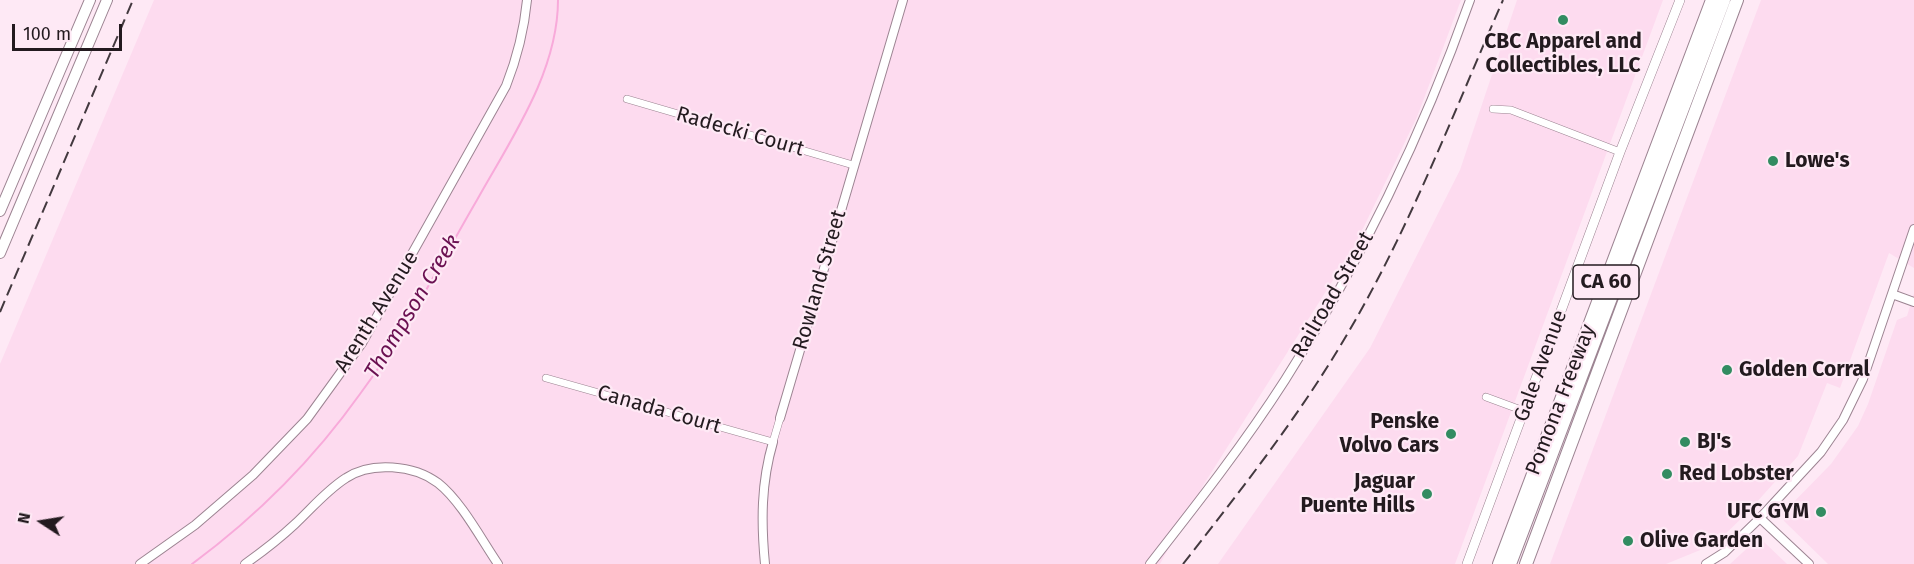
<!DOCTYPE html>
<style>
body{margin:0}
#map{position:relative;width:1914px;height:564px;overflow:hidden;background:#fee9f5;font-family:"Fira Sans",sans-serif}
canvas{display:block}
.north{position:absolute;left:12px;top:492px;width:60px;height:60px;-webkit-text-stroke:4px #fee9f5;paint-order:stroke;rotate:282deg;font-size:16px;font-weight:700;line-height:24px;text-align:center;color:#231a1f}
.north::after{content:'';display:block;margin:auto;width:21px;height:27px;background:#231a1f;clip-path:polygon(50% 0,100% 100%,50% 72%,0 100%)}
.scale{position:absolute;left:12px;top:24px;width:110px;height:27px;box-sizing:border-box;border:3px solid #231a1f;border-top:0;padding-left:8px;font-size:18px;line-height:21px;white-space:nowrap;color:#231a1f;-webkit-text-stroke:4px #fee9f5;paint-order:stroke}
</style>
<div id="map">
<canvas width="1914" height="564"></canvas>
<div class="north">N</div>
<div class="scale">100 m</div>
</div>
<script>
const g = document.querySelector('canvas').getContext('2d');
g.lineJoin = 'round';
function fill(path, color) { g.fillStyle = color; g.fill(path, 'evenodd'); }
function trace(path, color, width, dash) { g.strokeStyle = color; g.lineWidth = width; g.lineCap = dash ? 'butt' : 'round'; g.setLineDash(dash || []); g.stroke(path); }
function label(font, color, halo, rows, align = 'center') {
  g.font = font + ' "Fira Sans",sans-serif'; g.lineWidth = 4.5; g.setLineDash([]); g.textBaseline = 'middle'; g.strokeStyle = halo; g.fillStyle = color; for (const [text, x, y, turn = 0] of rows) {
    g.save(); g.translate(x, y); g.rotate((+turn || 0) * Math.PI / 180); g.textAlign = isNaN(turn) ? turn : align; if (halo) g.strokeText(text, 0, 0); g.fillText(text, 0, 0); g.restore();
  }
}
const built = new Path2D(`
 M154,0H1461L1417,117L1354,247L1204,484L1160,564H0V364Z
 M1517,0H1663L1455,564H1218L1370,348L1460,170Z
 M1761,0H1914V284V268L1889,253L1840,388L1827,383L1798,456L1747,513L1715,544L1666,564H1550Z
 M1914,293V564H1828L1784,521L1782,514L1831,464L1858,426L1868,404L1897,320L1907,316Z
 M1763,541L1787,564H1730L1754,542Z`);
const stream = new Path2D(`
 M192,564C257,516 313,460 360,394C405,334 439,265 477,200C511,139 558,72 558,0`);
const minor = new Path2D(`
 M627,99L853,165
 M1493,109L1511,110L1620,152
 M546,378L773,442L780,418
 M1486,397L1524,411`);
const tertiary = new Path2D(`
 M1892,294L1914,302
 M780,418L903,0
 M1760,518L1809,564
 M140,564L195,525L253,475L307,419L362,343L506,86C517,58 524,31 527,0
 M245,564C262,552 280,538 295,524C312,508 327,490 346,478C371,461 414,465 438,483C461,501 481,539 498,564
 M765,564C761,522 761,483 773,442
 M1150,564C1197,504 1244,444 1285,380C1361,261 1423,133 1470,0
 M1706,564L1725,552L1760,518L1821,452L1843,420L1863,379L1914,229`);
const secondary = new Path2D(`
 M1467,564L1620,152L1680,0`);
const primary = new Path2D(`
 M0,211L90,0
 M0,253L107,0`);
const motorway = new Path2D(`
 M1499,564L1712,0
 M1510,564L1724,0
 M1526,564L1737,0`);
const rail = new Path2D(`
 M0,312L133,0
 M1183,564C1245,485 1307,406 1356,319C1414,217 1456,107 1503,0`);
const markers = [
 [1563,20,6,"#328c61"],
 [1773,161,6,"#328c61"],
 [1727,370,6,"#328c61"],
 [1451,434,6,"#328c61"],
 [1685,442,6,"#328c61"],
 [1667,474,6,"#328c61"],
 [1427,494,6,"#328c61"],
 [1821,512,6,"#328c61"],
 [1628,541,6,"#328c61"]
];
const shields = [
 [1606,282,66]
];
const shieldNames = [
 ["CA 60",1606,282]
];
const poiNames = [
 ["CBC Apparel and",1563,42,"center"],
 ["Collectibles, LLC",1563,66,"center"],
 ["Lowe's",1785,161],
 ["Golden Corral",1739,370],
 ["Penske",1439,422,"right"],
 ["Volvo Cars",1439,446,"right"],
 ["BJ's",1697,442],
 ["Red Lobster",1679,474],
 ["Jaguar",1415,482,"right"],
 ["Puente Hills",1415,506,"right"],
 ["UFC GYM",1809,512,"right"],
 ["Olive Garden",1640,541]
];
const streetNames = [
 ["Radecki Court",740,132,16],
 ["Rowland Street",820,280,-74],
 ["Railroad Street",1333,295,-60],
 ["Arenth Avenue",377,312,-58],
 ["Gale Avenue",1541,366,-70],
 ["Pomona Freeway",1561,400,-69],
 ["Canada Court",659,410,16]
];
const waterNames = [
 ["Thompson Creek",413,307,-59]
];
fill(built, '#fddbef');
trace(stream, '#f8aada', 2);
trace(minor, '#9c8492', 8);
trace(tertiary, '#9c8492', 10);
trace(secondary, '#9c8492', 10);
trace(primary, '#9c8492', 12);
trace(motorway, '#9c8492', 14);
trace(minor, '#fff', 7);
trace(tertiary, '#fff', 8);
trace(secondary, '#fff', 9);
trace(primary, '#fff', 10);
trace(motorway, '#fff', 12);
trace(rail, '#43393f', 2, [12, 6]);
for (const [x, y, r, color] of markers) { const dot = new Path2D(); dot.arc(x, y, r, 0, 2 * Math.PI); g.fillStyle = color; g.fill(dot); trace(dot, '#fee9f5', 2); }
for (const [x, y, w] of shields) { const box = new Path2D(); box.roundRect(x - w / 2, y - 17, w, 34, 4.5); g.fillStyle = '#fee9f5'; g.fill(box); trace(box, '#231a1f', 1.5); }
label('bold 20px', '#231a1f', null, shieldNames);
label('bold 21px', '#231a1f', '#fee9f5', poiNames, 'left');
label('21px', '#231a1f', '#fee9f5', streetNames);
label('italic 22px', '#6a1051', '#fee9f5', waterNames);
</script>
